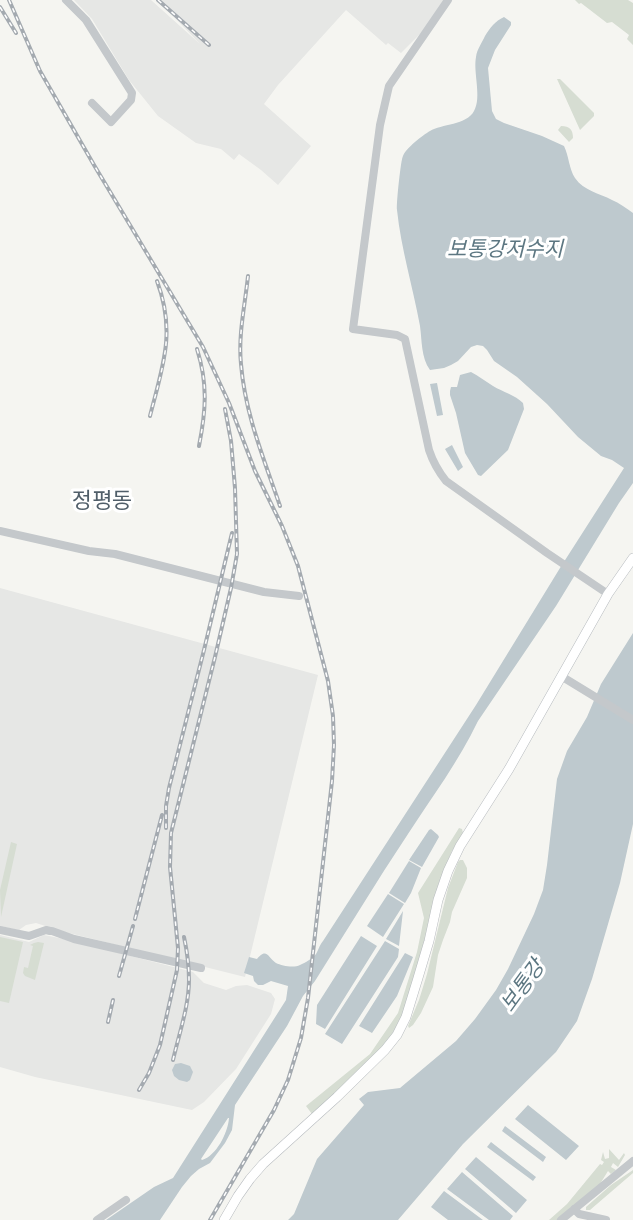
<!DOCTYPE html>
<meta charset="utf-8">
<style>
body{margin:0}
canvas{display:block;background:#f5f5f1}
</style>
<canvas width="633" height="1220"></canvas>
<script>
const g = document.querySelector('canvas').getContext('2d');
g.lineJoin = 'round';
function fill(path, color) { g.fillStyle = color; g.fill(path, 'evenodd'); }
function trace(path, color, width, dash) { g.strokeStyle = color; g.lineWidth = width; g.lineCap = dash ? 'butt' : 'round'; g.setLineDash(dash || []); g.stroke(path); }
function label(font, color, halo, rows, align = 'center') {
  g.font = font + ' Quicksand,"Noto Sans KR",sans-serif'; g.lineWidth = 6; g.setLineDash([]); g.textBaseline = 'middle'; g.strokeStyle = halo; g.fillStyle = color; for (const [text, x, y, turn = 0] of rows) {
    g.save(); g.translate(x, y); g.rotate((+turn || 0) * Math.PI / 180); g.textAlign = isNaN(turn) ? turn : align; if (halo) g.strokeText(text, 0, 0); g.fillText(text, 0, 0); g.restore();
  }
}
const built = new Path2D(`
 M74,0H151L200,44L158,0H445L424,30L401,53L388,43L386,45L346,10L278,85L264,104L311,146L278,185L261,170L239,154L234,160L221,149L196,143L158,116L129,80L92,19Z
 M0,588L318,675L245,977L61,931L36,923L26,925L19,930L0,926Z
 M0,935L29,942L44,935L64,939L193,972L204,983L226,990L236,986L247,985L271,993L275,999L271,1014L236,1069L204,1102L192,1110L35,1077L0,1067Z`);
const green = new Path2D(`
 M575,0H628L633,3V45L627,39L629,35L612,22L607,23L581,3L579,4Z
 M557,79H560L594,113V116L580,130Z
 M561,126C570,126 573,130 573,138L569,142L558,130Z
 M459,828L462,829L463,833L452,851L443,872L438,886L425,939L402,1018L383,1049L312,1114L306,1106L370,1054L398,1013L417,952L424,918L418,893Z
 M11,842L17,844L1,917L0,890Z
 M460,860H463L467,868V878L452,912L450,922L443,940L438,955L433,987L421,1013L413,1025L409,1028L408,1026L419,1000L427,974L448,888L458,862Z
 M0,937L23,942L9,1003L0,1001Z
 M38,942L44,943L35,980L25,976L23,973L24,967L28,968L33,946L30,945L34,943Z
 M609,1149L619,1160L624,1153L625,1155L618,1167L613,1163L611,1167L616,1170L611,1174L608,1171L600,1184L557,1220H549L567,1204L600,1164L602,1165L604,1162L601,1160L603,1152L605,1159L609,1158Z
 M633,1170V1173L590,1210H586V1207L611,1185Z`);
const water = new Path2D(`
 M504,17L511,22V25L495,50L488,68L492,111L496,119L504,123L542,136L564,146C569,156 569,169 575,178C584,191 599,193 612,200C619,203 626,208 633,213V483L619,503L556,606L478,721C459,761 432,797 408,834C376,882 346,932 315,981L303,996L287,1026L235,1105L232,1130L225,1143L210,1163L199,1169L191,1176L182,1187L160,1220H106L154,1187L173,1178L286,1000L288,986L271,981L263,985H258L254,981L253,976L244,973L249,957L257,959C267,947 268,958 276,963C282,966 294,968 300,965C305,963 313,958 316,954C319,949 319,946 323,941L476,705L560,568L624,468L612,460L601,456L578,437L547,404L517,377L494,361L487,350L483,346L477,345L471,347L458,361L451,365L444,368L430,370C421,358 422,340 420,326C413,287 401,249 397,210C396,205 401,158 403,156C406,148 423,135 430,131C441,124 467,125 474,111C482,97 473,73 476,57C477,49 482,43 485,36C490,28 495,21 504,17ZM228,1118H229C228,1133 216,1156 202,1160L201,1159Z
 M471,372C479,376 485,381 493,386C503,392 515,395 523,403L524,409L508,450L481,476L478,475L465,453L456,413L450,395V391L451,387H457L460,375Z
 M437,383L443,415L437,416L430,384Z
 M452,445L463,467L458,471L445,449Z
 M633,633V824L620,883L592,979L577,1021L556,1052L463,1144L398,1220H288L294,1214L317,1159L364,1105L359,1099L368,1092L400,1088L456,1041L475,1019L496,990L508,969L534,914L543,890L547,865L557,779L567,751L587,717L601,684Z
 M431,829L438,835L439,837L422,867L409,860L429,830Z
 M409,861L421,868L411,893L405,903L389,893Z
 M388,894L404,904L383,937L367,926Z
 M403,911L399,946L386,939Z
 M361,936L377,946L325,1029L316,1024L317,1005Z
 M385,941L399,949L398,957L342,1044L325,1034Z
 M405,953L413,957L397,996L372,1033L359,1026Z
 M181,1063L190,1066L193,1072L190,1080L187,1082L179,1080L174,1076L172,1070L175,1064Z
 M528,1105L579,1146L566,1160L515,1119Z
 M505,1126L546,1157L543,1162L502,1131Z
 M491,1142L536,1177L533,1181L487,1147Z
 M476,1157L527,1200L516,1213L465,1169Z
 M462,1172L513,1216L510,1220H489L447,1189Z
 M444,1191L483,1220H448L431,1207Z`);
const minor = new Path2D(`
 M66,0L86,20L132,93L131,100L111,122L92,103
 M448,0L389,86L380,125L353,329L397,335L405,339L429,450C433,462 438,471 446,481L547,553L608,594
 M0,531L89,551L115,554L264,592L299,596
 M561,676L633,720
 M0,930L29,936L46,930L50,931
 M52,931L74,939L201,968
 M574,1209L579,1214L606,1220
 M97,1220L126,1200
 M561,1220L633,1161`);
const major = new Path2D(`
 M224,1220L238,1196L250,1179L263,1164L337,1097L385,1050L397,1035L406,1017L418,978L429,941L438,900L448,871L460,846L509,769L608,594L633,558`);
const rail = new Path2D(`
 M9,0L40,71L94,165L203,347L229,403L255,471L282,526L298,566L328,681L333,716L334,745L332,781L308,998L301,1038L288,1080L274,1110L210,1220
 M158,0L209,45
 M0,7L16,33
 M248,276C245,305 238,335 241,364C245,414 264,459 280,506
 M197,349C208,384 206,410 199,446
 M150,416C163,365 176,332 157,281
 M166,828V806L169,788L204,650L232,533
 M135,919L162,815
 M119,976L133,926
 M108,1022L113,1000
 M173,1060C179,1034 189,1006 189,980C189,965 187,951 184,937
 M139,1090L149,1073L160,1045L177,970L178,948L170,867L171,833L215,657L231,588L237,554L235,488L231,441L225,409`);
const waterNames = [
 ["보통강저수지",505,250],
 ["보통강",523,986,-54]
];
const quarterNames = [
 ["정평동",102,501]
];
fill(built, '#e6e7e5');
fill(green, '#d6ddd2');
fill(water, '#bec9ce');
trace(major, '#b7bbbf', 10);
trace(minor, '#c4c8cb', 8);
trace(major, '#fff', 9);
trace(rail, '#a4aab0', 4);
trace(rail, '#fff', 1.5, [4.5]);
label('italic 21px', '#5d7782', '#fff', waterNames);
label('22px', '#505e69', '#fff', quarterNames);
</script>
